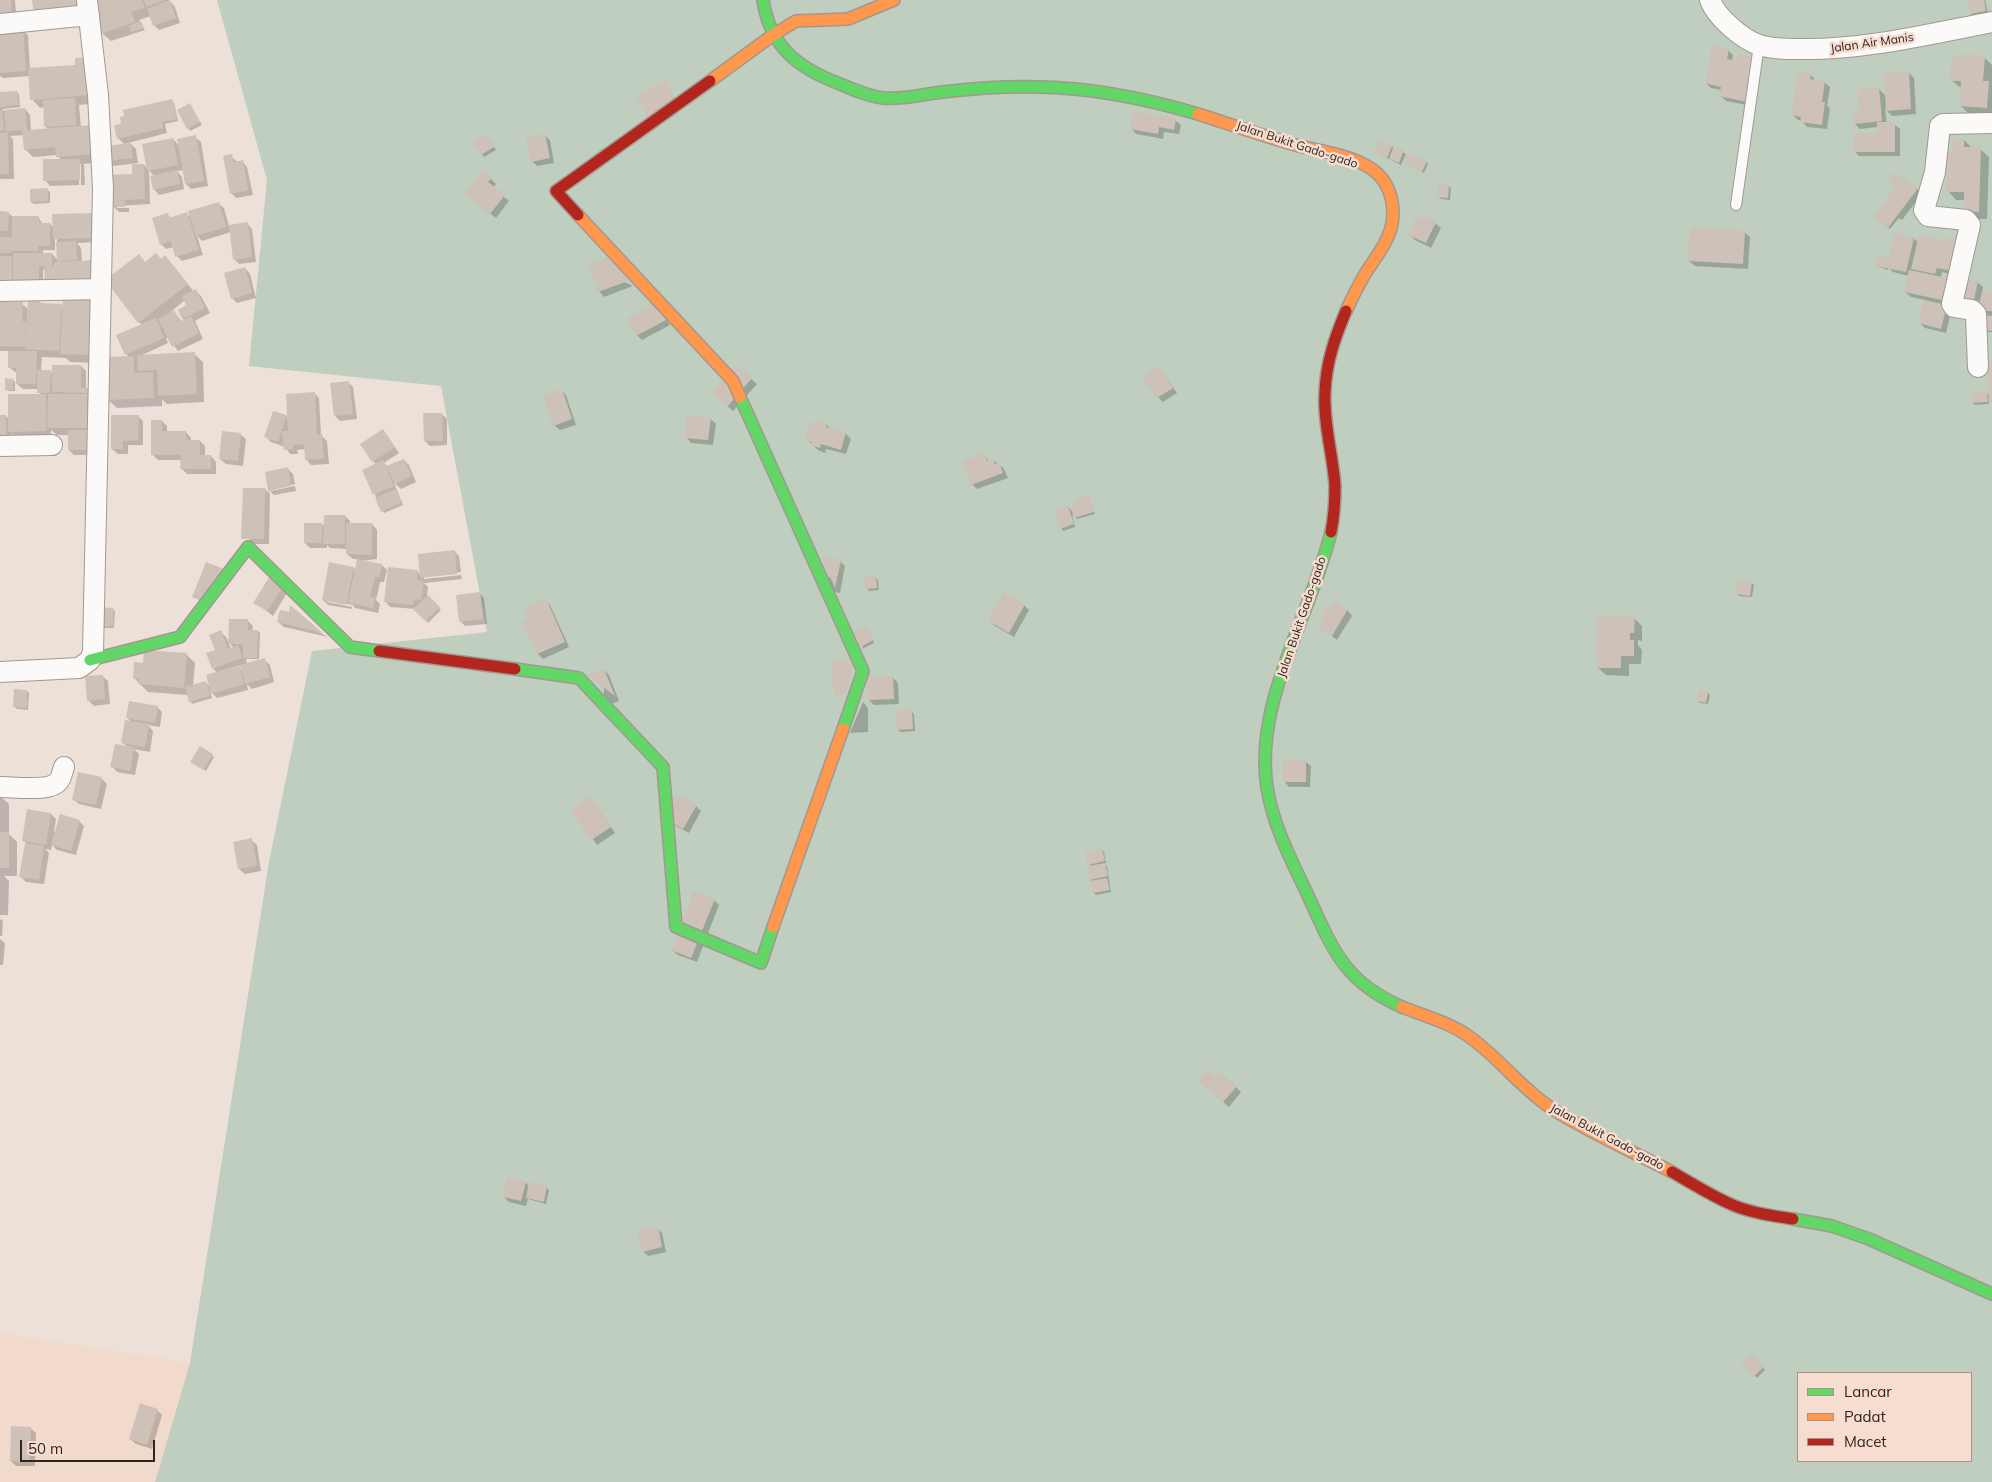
<!DOCTYPE html>
<style>
body{margin:0}
#map{position:relative;width:1992px;height:1482px;overflow:hidden;background:#ede0d8;font-family:Mulish,sans-serif}
canvas{display:block}
.legend{position:absolute;left:1797px;top:1372px;width:175px;height:90px;box-sizing:border-box;background:#f6ddcf;border:1px solid #a69389;margin:0;padding:6px 9px;list-style:none;font-size:15px;color:#2e2420}
.legend li{display:flex;align-items:center;gap:10px;height:25px}
.legend b{width:25px;border:1px solid #a69389}
.scale{position:absolute;left:20px;top:1440px;width:135px;height:22px;box-sizing:border-box;border:2px solid #2e2420;border-top:0;padding-left:6px;font-size:15px;line-height:18px;white-space:nowrap;color:#2e2420;-webkit-text-stroke:4px #f6ddcf;paint-order:stroke}
</style>
<div id="map">
<canvas width="1992" height="1482"></canvas>
<ul class="legend">
<li><b style="height:6px;background:#63d668"></b>Lancar</li>
<li><b style="height:6px;background:#ff974d"></b>Padat</li>
<li><b style="height:6px;background:#b3261e"></b>Macet</li>
</ul>
<div class="scale">50 m</div>
</div>
<script>
const g = document.querySelector('canvas').getContext('2d');
g.lineJoin = 'round';
function fill(path, color) { g.fillStyle = color; g.fill(path, 'evenodd'); }
function trace(path, color, width, dash) { g.strokeStyle = color; g.lineWidth = width; g.lineCap = dash ? 'butt' : 'round'; g.setLineDash(dash || []); g.stroke(path); }
function label(font, color, halo, rows, align = 'center') {
  g.font = font + ' Mulish,sans-serif'; g.lineWidth = 5; g.setLineDash([]); g.textBaseline = 'middle'; g.strokeStyle = halo; g.fillStyle = color; for (const [text, x, y, turn = 0] of rows) {
    g.save(); g.translate(x, y); g.rotate((+turn || 0) * Math.PI / 180); g.textAlign = isNaN(turn) ? turn : align; if (halo) g.strokeText(text, 0, 0); g.fillText(text, 0, 0); g.restore();
  }
}
const built = new Path2D(`
 M0,1333L190,1363L155,1482H0Z`);
const green = new Path2D(`
 M217,0H1992V1482H155L190,1363L269,862L312,651L487,632L441,386L249,366L267,180ZM1798,1373H1971V1461H1798Z`);
const shadow = new Path2D(`
 M0,0H15L17,24Z
 M98,0H169L175,7L180,23L159,30L154,25L151,16L139,20L145,30L111,41L102,33Z
 M1968,0H1985L1988,13L1973,16L1971,14Z
 M22,30L28,35L30,69L77,66L98,103L79,105L81,127L103,162L83,164L84,165L85,185H81V164H79V185L50,186L45,180L61,160L57,155L33,157L25,149L24,135L10,136L13,139L14,179H0V93L17,92L19,94L20,107L3,109V111L25,109L30,115L31,131L48,129L45,126L44,107L40,108L32,99L30,76L3,78L0,76V31Z
 M1728,50L1733,55L1732,61L1752,106L1726,101L1720,95L1721,90L1711,88L1706,83Z
 M1984,57L1992,65V115L1968,113L1960,105L1961,88L1951,80Z
 M1909,73L1914,78L1916,114L1892,116L1885,109L1887,124H1894L1900,129V156H1859L1854,151L1878,134V127L1860,129L1855,124L1860,110L1878,88L1886,96Z
 M1811,75L1816,81L1824,82L1830,87L1827,106L1830,108L1827,129L1807,127L1802,121L1798,120L1793,115Z
 M172,101L174,103L178,121L165,124L167,133L124,144L118,138L123,124Z
 M190,105L202,125L190,131L188,128Z
 M1175,120L1181,125L1179,134L1164,132L1163,139L1136,134L1131,128Z
 M544,135L550,140L554,163L537,166L532,161Z
 M195,137L201,142L208,186L191,189L186,184L184,170L177,171L182,177L184,189L159,195L154,189V176L149,170L150,204L117,206V208H129V212H119L114,207L133,175L144,165L148,169L173,139L180,147Z
 M489,139L496,150L484,157L475,143Z
 M1964,140L1972,148L1980,149L1989,157L1987,219H1973L1965,200H1956L1948,191L1954,154Z
 M131,144L136,149L138,163L113,166L108,161Z
 M1392,147L1406,154L1401,165L1376,153Z
 M231,156L237,162L242,161L247,167L253,195L236,198L231,193Z
 M1426,162L1428,164L1424,173L1405,163Z
 M491,179L496,184L493,188L509,201L496,218L466,194Z
 M1901,180L1917,188L1922,194L1902,220L1899,218L1890,229L1876,219Z
 M1448,186L1451,188L1450,200L1441,199L1439,196Z
 M48,190L50,192V203L34,204L31,202Z
 M218,203L224,208L229,226L247,223L252,229L256,262L239,264L234,259L231,232L202,241L197,236L203,255L182,261L177,256L174,247L166,249L161,244L168,215L171,219L187,214L192,218Z
 M0,213H8L13,217H38L43,224H50L54,228L53,215L100,242L77,243L81,248L82,262L43,270V292L0,293ZM55,239H57L58,260L52,254H43V250H55Z
 M1435,223L1441,228L1431,248L1415,240L1410,235Z
 M1744,232L1750,237L1748,269L1695,266L1689,261Z
 M1913,238L1963,277L1942,272L1941,278L1946,279L1951,285V312L1946,333L1925,328L1920,323L1925,300L1911,297L1905,292L1909,276L1893,272L1888,267V270L1877,266Z
 M165,257L194,292L196,291L201,296L210,313L195,321L203,339L178,351L168,338H166L168,343L140,356L194,354L203,362L204,402L167,404L162,399V406L117,408L108,400L129,357L126,354L142,325L139,322L146,263L161,260ZM185,300L188,306L179,310L184,321L182,322L174,312L168,314Z
 M589,266L633,286L604,297L599,291Z
 M245,268L250,274L256,298L237,303L232,298Z
 M1977,282L1983,287L1982,292L1992,293V332H1984L1988,317L1985,313L1962,309ZM1981,295H1983V305L1980,303Z
 M95,299L96,363L70,362L66,358L42,357L41,371H50L53,374L81,366L86,371V389H91L99,455H74L69,450V435H57L51,430V436H15L12,433V444L0,445V416H6L10,420L41,395L38,389H23L17,384L18,372H15L9,367L10,351H0V303L22,304L29,310L39,301L42,304L61,305L64,308Z
 M656,304L670,325L642,340L637,335Z
 M1992,362V402L1989,399V404L1975,405L1973,403L1986,392L1990,396Z
 M736,366L757,384L733,411L718,398Z
 M1159,368L1177,393L1163,402L1158,397Z
 M13,380L15,382V391H8L6,389Z
 M348,382L353,387L357,419L340,421L335,416Z
 M561,390L566,395L576,425L560,430L554,425Z
 M314,393L319,398L321,435L327,441L329,464L311,465L306,459V449L297,450L298,454H290L285,447L271,442L266,437L286,416L289,419Z
 M442,414L447,419V445L430,446L425,441Z
 M138,416L143,421V445H128V454H118L112,449Z
 M711,419L716,424L713,445L691,443L686,437Z
 M162,421L167,426V433L186,432L191,438V441H200L205,446V456H211L216,462V474H187L182,469V460H158L153,455Z
 M819,422L827,425L832,430L845,433L851,439L846,454L826,449L825,453L818,450L807,439Z
 M383,430L399,453L384,463L388,467L404,460L409,465L416,482L401,489L394,483L403,505L384,513L363,470L376,465L362,444Z
 M240,434L246,439L243,466L226,464L220,459Z
 M983,454L989,461L993,460L999,464L1004,469L1008,478L977,489L972,484Z
 M288,469L293,474L295,484L271,489V491L295,486L296,491L274,495L270,491L269,544H248L265,489L270,494L266,473Z
 M1088,496L1095,514L1077,519L1072,514L1075,527L1063,531L1061,528L1068,507L1073,512Z
 M345,516L350,521V524H372L377,530V559L361,561L382,565L387,570L384,582H380L376,600L380,604L378,613L355,608L353,605L327,600V602L352,607V609L328,605L323,600L354,568L356,571L358,559H353L347,554V549L330,548L327,545V548H310L305,543L322,524L325,527Z
 M454,551L459,556L461,572L424,576V579L461,575L462,579L424,583L428,587L427,596L441,610L428,623L416,609L390,607L385,601L417,571L421,575Z
 M840,561L845,566L840,593L822,589Z
 M274,572L287,593L273,616L255,602Z
 M875,577L878,580L879,590L869,591L867,588Z
 M1752,583L1754,585L1752,597L1739,596L1737,593Z
 M479,593L484,598L487,624L465,626L460,621Z
 M545,600L550,605L569,647L543,659L538,654L530,619Z
 M1024,605L1029,610L1014,637L995,626L989,621Z
 M112,609L115,611L114,628H102Z
 M1347,610L1352,616L1337,640L1320,627L1330,611Z
 M281,611L328,637L284,627L278,622Z
 M1634,618L1642,626V641L1638,640V645L1642,650L1641,664H1629V676L1606,675L1597,667Z
 M247,620L253,626L252,631H258L260,633L259,659H246L247,664L264,660L270,665L274,682L252,689L247,684L248,690L217,698L210,691L212,698L192,704L188,695L148,692L134,678L144,664L187,655L195,663L193,686L206,683L210,687L217,673L213,668L221,632L226,637L231,649L234,648L230,644ZM242,665L243,672L238,666Z
 M868,630L874,643L862,649Z
 M604,670L609,675L619,701L604,707Z
 M102,676L108,681L110,704L94,706L88,700Z
 M892,677L898,683L899,704L874,705L869,700Z
 M27,691L29,693L28,710L17,709L15,707Z
 M1707,692L1710,695L1708,704L1700,703L1698,701Z
 M863,702L868,708V732L850,733Z
 M157,707L162,712L160,727L148,725L153,731L150,752L134,749L139,754L135,775L117,772L112,766L128,747L123,743L132,723L127,717Z
 M912,712L914,714L915,731L900,732L898,729Z
 M212,755L214,757L206,771L194,764Z
 M1305,761L1311,766L1310,787H1289L1284,781Z
 M101,778L107,784L101,809L79,804L73,799Z
 M0,796L9,804V834L17,842V876H4L9,881L8,915H0Z
 M590,797L615,833L597,845L572,809Z
 M696,806L701,811L689,833L670,823Z
 M51,814L56,819L54,832L79,821L84,826L76,855L57,850L52,845L51,850L45,849L49,853L44,884L26,882L20,876L26,843L24,841Z
 M251,840L257,845L261,871L245,874L239,869Z
 M1102,850L1104,852L1106,863L1104,864L1107,866L1111,892L1096,895L1094,893L1089,867H1091L1089,864Z
 M714,900L719,905L697,962L678,955L672,950Z
 M0,919L3,921L2,936H0Z
 M0,939L5,943L3,965H0Z
 M1216,1078L1236,1087L1241,1092L1229,1107L1199,1081Z
 M525,1182L530,1187V1184L547,1188L549,1190L546,1204L528,1199L526,1206L509,1202L504,1197Z
 M657,1228L662,1233L666,1252L648,1256L643,1251Z
 M1751,1354L1765,1370L1757,1378L1742,1362Z
 M157,1410L162,1415L152,1449L136,1444L130,1439Z
 M30,1428L36,1433L35,1466H16L11,1461Z`);
const building = new Path2D(`
 M0,0H11L12,19L0,20Z
 M32,0H80L81,10L34,16Z
 M95,0H142L145,8L131,12L135,22L101,34L90,2Z
 M144,0H165L146,7Z
 M170,0L176,18L153,26L147,9Z
 M1967,0H1984L1986,11L1970,14Z
 M141,21L144,28L131,32L129,26Z
 M23,28L26,71L0,73V30Z
 M1712,45L1729,48L1727,59L1737,61L1739,54L1756,58L1747,102L1719,96L1721,87L1705,83Z
 M1963,54L1985,56L1983,81H1989L1987,108L1959,106L1961,81H1950L1952,56L1962,57Z
 M88,57L90,95L30,100L28,68L75,65V58Z
 M1797,72L1811,74L1810,79L1825,81L1822,102H1825L1822,125L1800,122L1801,117L1792,115Z
 M1909,72L1911,109L1886,111L1884,73Z
 M666,80L677,103L651,124L636,96Z
 M1879,87L1882,121L1854,124L1852,110L1859,109L1857,90Z
 M17,91L19,105L0,107V92Z
 M75,98L76,125L44,127L43,100Z
 M172,99L177,119L162,122L163,128L117,139L114,125L121,124L120,117L124,116L123,110Z
 M190,103L200,122L187,129L177,110Z
 M25,108L27,130L93,125L95,154L56,157L55,147L24,150L22,130L6,131L4,110Z
 M0,110H2L4,130L0,131Z
 M1133,111L1176,119L1174,130L1159,127L1158,134L1130,129Z
 M1877,122H1895V152H1853V133H1877Z
 M8,132L9,174H0V133Z
 M545,134L550,158L531,162L526,137Z
 M196,135L204,181L185,184L177,139Z
 M487,135L494,147L481,155L473,143Z
 M173,138L178,165L147,171L142,144Z
 M1953,138H1964V147H1981L1979,212L1964,211V192H1946L1947,152H1952Z
 M1380,140L1392,146L1387,158L1374,153Z
 M131,143L133,158L107,161L105,146Z
 M1394,146L1404,150L1399,163L1389,159Z
 M1408,153L1427,161L1422,172L1404,163Z
 M232,154L233,162L243,160L248,190L230,194L223,156Z
 M43,159H80V180L43,181Z
 M132,164H144L145,199L124,200L125,207H113L106,175L132,174Z
 M177,170L180,184L153,190L150,176Z
 M482,171L492,178L488,182L505,195L490,214L465,194Z
 M1894,173L1901,179L1903,176L1918,188L1888,228L1873,217L1896,186L1888,180Z
 M1439,183L1449,185L1448,198L1437,197Z
 M48,188V201L30,202V189Z
 M219,202L226,227L196,236L188,211Z
 M0,211L9,212L8,231H0Z
 M187,212L199,250L175,257L171,241L160,245L152,218L168,213L169,218Z
 M94,213L95,238L53,239L52,214Z
 M1423,215L1436,222L1426,243L1408,235L1416,218L1420,220Z
 M12,216H39V223H50V246H38V251H11V253H0V237H12Z
 M248,222L252,257L233,260L229,225Z
 M1690,227L1745,231L1743,264L1688,261Z
 M1894,232L1914,237L1906,272L1875,266L1878,255L1889,257Z
 M1919,235L1943,240L1944,238L1953,240L1954,236L1965,238L1958,272L1937,268L1935,274L1911,269Z
 M76,241L77,260L57,261L56,242Z
 M13,253H52V266H54V262L95,260L96,284L45,286L44,266H39V288H13Z
 M156,253L161,259L165,255L188,284L138,323L105,280L139,254L145,262Z
 M618,254L628,281L598,292L588,265Z
 M0,256H12V288H0Z
 M245,267L252,293L231,299L224,273Z
 M1909,270L1947,278L1942,300L1904,292Z
 M1959,278L1978,281L1974,300L1981,301L1979,309L1955,305Z
 M196,289L205,308L182,319L178,310L186,305L182,296Z
 M1982,291H1992V311H1981Z
 M63,296L96,297L94,339H89V355L60,354Z
 M28,299H39V303L62,304L59,351L25,349Z
 M1924,300L1947,305L1941,329L1918,323Z
 M0,302H23L22,321L26,322L25,347L0,346Z
 M657,303L666,320L636,336L627,319Z
 M174,310L180,322L191,316L199,333L172,347L158,319Z
 M1981,315L1992,316V331L1981,330Z
 M156,318L164,338L125,355L116,335Z
 M8,351H37L36,384H16V368H8Z
 M195,352L197,394L158,396L157,370L138,371L137,355Z
 M134,356V373L153,372L154,398L107,400L105,357Z
 M1992,361V401H1989L1986,362Z
 M736,364L752,378L727,407L711,393Z
 M52,365H81V388H91V393L52,392Z
 M1159,367L1173,388L1157,398L1143,377Z
 M37,370H51L50,393H37Z
 M5,378L13,379V390H5Z
 M349,381L353,414L334,416L330,383Z
 M562,389L572,419L553,426L543,395Z
 M1987,391L1988,402L1972,403L1971,393Z
 M315,392L317,435L322,434L324,459L305,460L304,444L293,445V449L284,450L282,431H288L286,394Z
 M8,394H46V431L8,432Z
 M48,394H95L94,428H47Z
 M273,411L287,415L278,442L264,437Z
 M423,413H442L443,441H424Z
 M0,415H6L7,440H0Z
 M111,415H139L138,440L123,441V449H111Z
 M687,415L711,418L708,440L684,438Z
 M151,420H162V431H186V440H200V455H211V469H180L181,455H151Z
 M818,421L827,423L826,427L846,432L841,450L821,444L820,448L811,445L812,442L805,440L810,422L817,424Z
 M383,429L395,447L372,462L360,444Z
 M68,430H94V450H68Z
 M222,431L241,433L238,461L219,459Z
 M984,453L987,461L993,458L995,464L999,462L1003,473L971,485L962,461Z
 M404,459L412,476L395,484L386,466Z
 M383,460L394,486L373,495L362,470Z
 M288,467L291,486L268,491L265,472Z
 M243,488H265L264,539H241Z
 M396,489L402,502L381,512L375,498Z
 M1089,495L1094,512L1074,518L1071,508L1075,506L1073,500Z
 M1068,506L1074,524L1060,529L1054,510Z
 M324,515H345V544H323Z
 M304,523H322V543H304Z
 M346,523H372V555L346,554Z
 M455,550L457,574L420,578L418,554Z
 M821,556L841,560L835,588Z
 M357,559L382,564L379,578L375,577L370,597H375L373,608L348,603Z
 M206,562L224,569L209,604L192,597Z
 M329,562L354,567L346,605L322,600Z
 M388,567L418,570L417,580L424,581L421,600L414,599V605L384,602Z
 M273,571L283,587L267,611L253,603Z
 M876,576L877,588L866,589L864,577Z
 M1738,580L1752,582L1750,596L1736,594Z
 M480,592L483,619L459,622L456,595Z
 M1004,592L1025,604L1009,633L988,621Z
 M428,595L440,607L425,621L413,609Z
 M546,598L565,642L537,654L522,621L529,618L524,608Z
 M1335,601L1348,609L1332,636L1319,628L1323,620L1319,618L1326,607L1330,609Z
 M290,605L323,633L277,622L280,610L289,612Z
 M99,607L113,608V626H98Z
 M1597,615L1635,616L1634,633H1630V640H1634V656H1621V668H1596Z
 M229,619H248V630H258L257,658H243V644H228Z
 M866,626L873,640L859,648L852,634Z
 M221,630L228,649L238,645L242,658L212,669L206,653L215,650L209,635Z
 M144,650L187,653L184,688L138,684L139,679L133,678L134,662L143,663Z
 M265,658L270,677L245,684L240,665Z
 M848,659L853,668L845,694L834,695L831,661Z
 M239,665L244,684L211,694L206,675Z
 M604,669L615,696L587,675Z
 M103,675L105,699L87,701L85,676Z
 M893,676L894,699L868,700L867,677Z
 M206,681L210,696L189,702L185,687Z
 M14,689L27,690V708L13,707Z
 M1699,690L1708,691L1706,703L1697,701Z
 M129,701L158,706L155,723L126,718Z
 M912,710L913,729L897,730L896,711Z
 M125,720L149,724L145,747L121,743Z
 M115,744L134,747L130,771L110,767Z
 M200,746L213,754L203,770L190,762Z
 M1283,760H1306V782H1283Z
 M78,772L102,777L96,805L72,800Z
 M676,794L697,805L683,829L663,818Z
 M590,796L611,827L591,840L570,809Z
 M27,809L51,813L46,845L22,841Z
 M60,814L80,820L71,851L51,845Z
 M0,832H9V868H0Z
 M252,838L257,866L238,869L233,842Z
 M25,843L44,846L39,880L19,877Z
 M1102,849L1105,861L1088,865L1085,852Z
 M1105,863L1108,876L1090,880L1088,866Z
 M1107,878L1110,890L1093,893L1090,881Z
 M694,891L715,899L691,958L671,950Z
 M1207,1069L1216,1077L1219,1072L1237,1086L1223,1102L1198,1081Z
 M507,1177L526,1181L521,1201L503,1197Z
 M529,1182L547,1186L544,1202L526,1198Z
 M658,1226L662,1247L642,1252L637,1231Z
 M1751,1353L1764,1367L1753,1377L1741,1362Z
 M140,1403L158,1409L147,1445L129,1439Z
 M11,1426L31,1427L30,1462L10,1461Z`);
const lane = new Path2D(`
 M1736,205L1759,45`);
const street = new Path2D(`
 M1710,0C1716,17 1742,39 1759,45C1772,49 1787,49 1801,49C1865,50 1929,34 1992,22
 M0,24L89,15
 M0,291L101,289
 M1978,367L1976,314L1972,310L1954,307L1952,304L1970,225L1966,220L1928,216L1924,210L1935,172L1940,126L1943,124L1992,123
 M0,446L52,445
 M0,672L79,668L90,660L93,652L103,189L98,95L87,0
 M0,787C13,787 45,791 55,784C61,781 62,773 64,767`);
const fast = new Path2D(`
 M763,0C770,47 798,68 840,84C854,90 868,96 883,98C903,100 923,94 943,92C976,88 1009,86 1041,87C1095,88 1147,99 1198,114
 M740,397L863,671L843,729
 M1331,532C1311,616 1251,706 1268,793C1275,831 1295,867 1311,902C1334,953 1347,983 1402,1007
 M90,660L180,637L248,547L350,647L379,651
 M515,669L579,678L663,767L676,927L761,963L773,927
 M1793,1219L1832,1226L1869,1239L1992,1294`);
const slow = new Path2D(`
 M710,81L773,35L796,21L848,19L894,0
 M1198,114C1229,124 1260,135 1292,144C1320,152 1356,154 1378,174C1391,187 1395,206 1392,224C1388,243 1375,258 1365,274C1358,286 1352,298 1346,311
 M578,215L733,381L740,397
 M773,927L843,729
 M1402,1007C1425,1016 1451,1023 1471,1038C1500,1059 1521,1088 1551,1108C1589,1133 1632,1151 1672,1172`);
const jam = new Path2D(`
 M578,215L556,191L710,81
 M1331,532C1334,517 1335,502 1335,486C1333,455 1323,423 1325,392C1326,363 1335,337 1346,311
 M379,651L515,669
 M1672,1172C1693,1184 1713,1197 1735,1206C1753,1213 1773,1216 1793,1219`);
const streetNames = [
 ["Jalan Air Manis",1872,43,-8],
 ["Jalan Bukit Gado-gado",1297,145,18],
 ["Jalan Bukit Gado-gado",1302,617,-71],
 ["Jalan Bukit Gado-gado",1607,1137,28]
];
fill(built, '#f1d9cc');
fill(green, '#bfcebe');
fill(shadow, '#0003');
fill(building, '#cdc1b8');
trace(lane, '#a29892', 12);
trace(street, '#a29892', 22);
trace(fast, '#a29892', 14);
trace(slow, '#a29892', 14);
trace(jam, '#a29892', 14);
trace(lane, '#fcfaf9', 10);
trace(street, '#fcfaf9', 20);
trace(fast, '#63d668', 11);
trace(slow, '#ff974d', 11);
trace(jam, '#b3261e', 11);
label('12px', '#2e2420', '#f6ddcf', streetNames);
</script>
